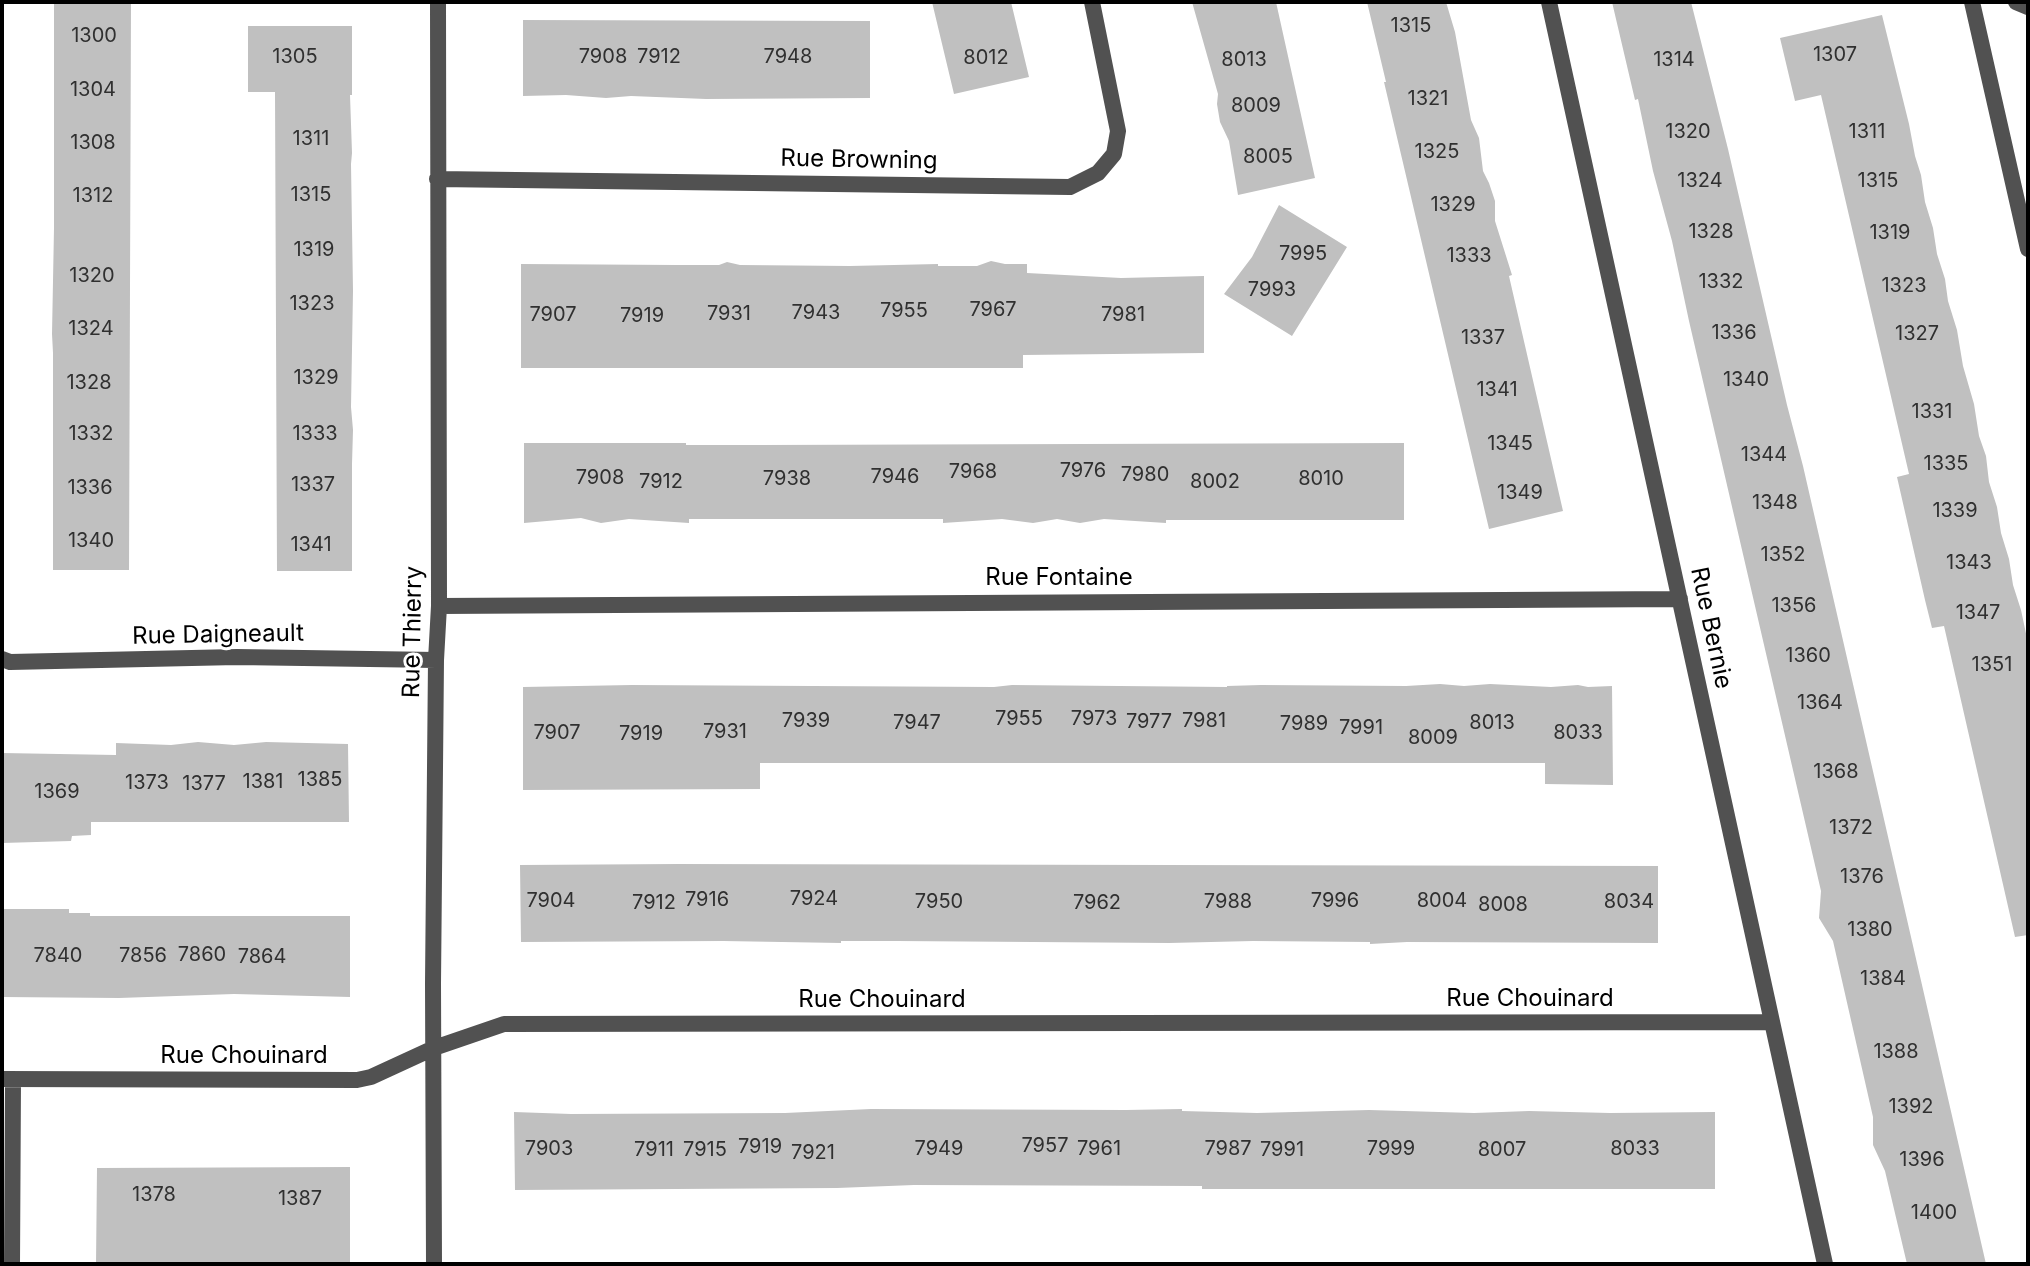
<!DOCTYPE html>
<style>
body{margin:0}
#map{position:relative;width:2030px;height:1266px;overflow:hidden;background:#fff;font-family:Inter,sans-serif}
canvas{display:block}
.frame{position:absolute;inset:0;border:4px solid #000;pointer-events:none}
</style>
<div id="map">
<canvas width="2030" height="1266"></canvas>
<div class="frame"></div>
</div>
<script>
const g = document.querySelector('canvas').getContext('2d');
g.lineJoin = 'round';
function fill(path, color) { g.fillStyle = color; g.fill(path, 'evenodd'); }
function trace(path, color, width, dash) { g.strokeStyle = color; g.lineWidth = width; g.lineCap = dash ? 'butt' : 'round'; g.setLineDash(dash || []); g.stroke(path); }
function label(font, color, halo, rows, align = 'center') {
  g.font = font + ' Inter,sans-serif'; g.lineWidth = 6; g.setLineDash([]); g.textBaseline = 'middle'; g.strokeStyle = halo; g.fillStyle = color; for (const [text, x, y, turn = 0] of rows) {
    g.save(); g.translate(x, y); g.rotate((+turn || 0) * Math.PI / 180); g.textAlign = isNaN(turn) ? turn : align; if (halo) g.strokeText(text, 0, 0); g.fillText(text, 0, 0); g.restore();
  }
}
const building = new Path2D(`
 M54,2H131L129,570H53V353L52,334L54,228Z
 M932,2H1011L1029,77L954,94Z
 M1192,2H1276L1315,178L1238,195L1229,141L1220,122L1217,104L1218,94Z
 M1367,2H1446L1455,32L1471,120L1479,138L1483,171L1489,183L1495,201V221L1512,275L1509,276L1563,511L1489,529L1384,82H1386Z
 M1612,2H1691L1728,149L1787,405L1803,466L1986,1264H1907L1885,1171L1873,1145V1117L1833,941L1819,918L1821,891L1689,321L1672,241L1653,171L1638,99L1635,100Z
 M1882,15L1909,124L1915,156L1921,175L1925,202L1933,228L1937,254L1945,279L1948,301L1957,330L1963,366L1974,404L1979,436L1986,456L1989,482L1997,507L2001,533L2009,559L2013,585L2021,610L2028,643V935L2015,937L1944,626L1932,628L1925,600L1897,477L1909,474L1821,95L1795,101L1780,38Z
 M523,20L870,21V98L706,99L631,96L606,98L566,95L523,96Z
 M248,26H352V95H350L352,153L351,164L353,291L351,407L353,430L352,464V571H277L275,92H248Z
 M1279,205L1347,247L1292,336L1224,294L1252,257Z
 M991,261L1005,264H1027V273L1121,278L1204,276V353L1023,355V368H521V264L676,265H719L727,262L740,265L850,266L938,264V266H977Z
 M524,443H686V445H762L1404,443V520H1166V523L1104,519L1080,523L1057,519L1033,523L1002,519L943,523V519H689V523L629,519L601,523L581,518L524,523Z
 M1440,684L1464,686L1490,684L1551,687L1578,685L1588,687L1612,686L1613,785L1545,784V763H760V789L523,790V687L632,685L994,687L1012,685L1227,687V686L1261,685L1406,686Z
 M198,742L234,745L266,742L348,744L349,822H91V835L72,836L71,841L2,843V753L116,755V743L171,745Z
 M678,864L1658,866V943L1407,942L1370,944V942L1253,941L1169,943L897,941H841V943L723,941L521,942L520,865Z
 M2,909H69V913H90V916H350V997L234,994L119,998L2,997Z
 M871,1109L1126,1110L1182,1109V1111L1257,1113L1369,1110L1474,1113L1529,1111L1610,1113L1715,1112V1189H1202V1186L914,1185L837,1188L515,1190L514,1112L571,1114L785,1113Z
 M350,1167V1264H96L97,1168Z`);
const minor = new Path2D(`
 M1549,2L1825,1264
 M1972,2L2028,249
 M2016,2L2028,7
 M437,179L1070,187L1098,173L1114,154L1118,131L1092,2
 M439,606L1680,599
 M2,659L10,662L237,657L436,660
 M2,1079L357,1080L371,1077L434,1048L504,1024L1772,1022
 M12,1264L13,1080
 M434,1264L433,983L436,660L439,606L438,2`);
const numberNames = [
 ["1315",1411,26],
 ["1300",94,36],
 ["1307",1835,55],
 ["1305",295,57],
 ["7908",603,57],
 ["7912",659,57],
 ["7948",788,57],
 ["8012",986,58],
 ["8013",1244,60],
 ["1314",1674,60],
 ["1304",93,90],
 ["1321",1428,99],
 ["8009",1256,106],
 ["1320",1688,132],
 ["1311",1867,132],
 ["1311",311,139],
 ["1308",93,143],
 ["1325",1437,152],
 ["8005",1268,157],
 ["1324",1700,181],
 ["1315",1878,181],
 ["1315",311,195],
 ["1312",93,196],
 ["1329",1453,205],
 ["1328",1711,232],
 ["1319",1890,233],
 ["1319",314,250],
 ["7995",1303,254],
 ["1333",1469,256],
 ["1320",92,276],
 ["1332",1721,282],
 ["1323",1904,286],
 ["7993",1272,290],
 ["1323",312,304],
 ["7967",993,310],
 ["7955",904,311],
 ["7943",816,313],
 ["7931",729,314],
 ["7907",553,315],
 ["7981",1123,315],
 ["7919",642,316],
 ["1324",91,329],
 ["1336",1734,333],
 ["1327",1917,334],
 ["1337",1483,338],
 ["1329",316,378],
 ["1340",1746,380],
 ["1328",89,383],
 ["1341",1497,390],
 ["1331",1932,412],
 ["1332",91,434],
 ["1333",315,434],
 ["1345",1510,444],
 ["1344",1764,455],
 ["1335",1946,464],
 ["7976",1083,471],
 ["7968",973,472],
 ["7980",1145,475],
 ["7946",895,477],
 ["7908",600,478],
 ["7938",787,479],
 ["8010",1321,479],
 ["7912",661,482],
 ["8002",1215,482],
 ["1337",313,485],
 ["1336",90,488],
 ["1349",1520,493],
 ["1348",1775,503],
 ["1339",1955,511],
 ["1340",91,541],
 ["1341",311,545],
 ["1352",1783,555],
 ["1343",1969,563],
 ["1356",1794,606],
 ["1347",1978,613],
 ["1360",1808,656],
 ["1351",1992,665],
 ["1364",1820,703],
 ["7955",1019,719],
 ["7973",1094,719],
 ["7939",806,721],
 ["7981",1204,721],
 ["7977",1149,722],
 ["7947",917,723],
 ["8013",1492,723],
 ["7989",1304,724],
 ["7991",1361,728],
 ["7931",725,732],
 ["7907",557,733],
 ["8033",1578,733],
 ["7919",641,734],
 ["8009",1433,738],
 ["1368",1836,772],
 ["1385",320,780],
 ["1381",263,782],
 ["1373",147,783],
 ["1377",204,784],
 ["1369",57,792],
 ["1372",1851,828],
 ["1376",1862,877],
 ["7924",814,899],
 ["7916",707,900],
 ["7904",551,901],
 ["7996",1335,901],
 ["8004",1442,901],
 ["7950",939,902],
 ["7988",1228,902],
 ["8034",1629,902],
 ["7912",654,903],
 ["7962",1097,903],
 ["8008",1503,905],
 ["1380",1870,930],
 ["7860",202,955],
 ["7840",58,956],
 ["7856",143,956],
 ["7864",262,957],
 ["1384",1883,979],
 ["1388",1896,1052],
 ["1392",1911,1107],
 ["7957",1045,1146],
 ["7919",760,1147],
 ["7903",549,1149],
 ["7949",939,1149],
 ["7961",1099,1149],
 ["7987",1228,1149],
 ["7999",1391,1149],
 ["8033",1635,1149],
 ["7911",654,1150],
 ["7915",705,1150],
 ["7991",1282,1150],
 ["8007",1502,1150],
 ["7921",813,1153],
 ["1396",1922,1160],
 ["1378",154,1195],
 ["1387",300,1199],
 ["1400",1934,1213]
];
const streetNames = [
 ["Rue Browning",859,160,1],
 ["Rue Fontaine",1059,578],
 ["Rue Bernie",1711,628,78],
 ["Rue Thierry",413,632,-89],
 ["Rue Daigneault",218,635,-1],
 ["Rue Chouinard",1530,999],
 ["Rue Chouinard",882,1000],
 ["Rue Chouinard",244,1056]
];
fill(building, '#c0c0c0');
trace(minor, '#515151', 16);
label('20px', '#303030', null, numberNames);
label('24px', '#000', '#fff', streetNames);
</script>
